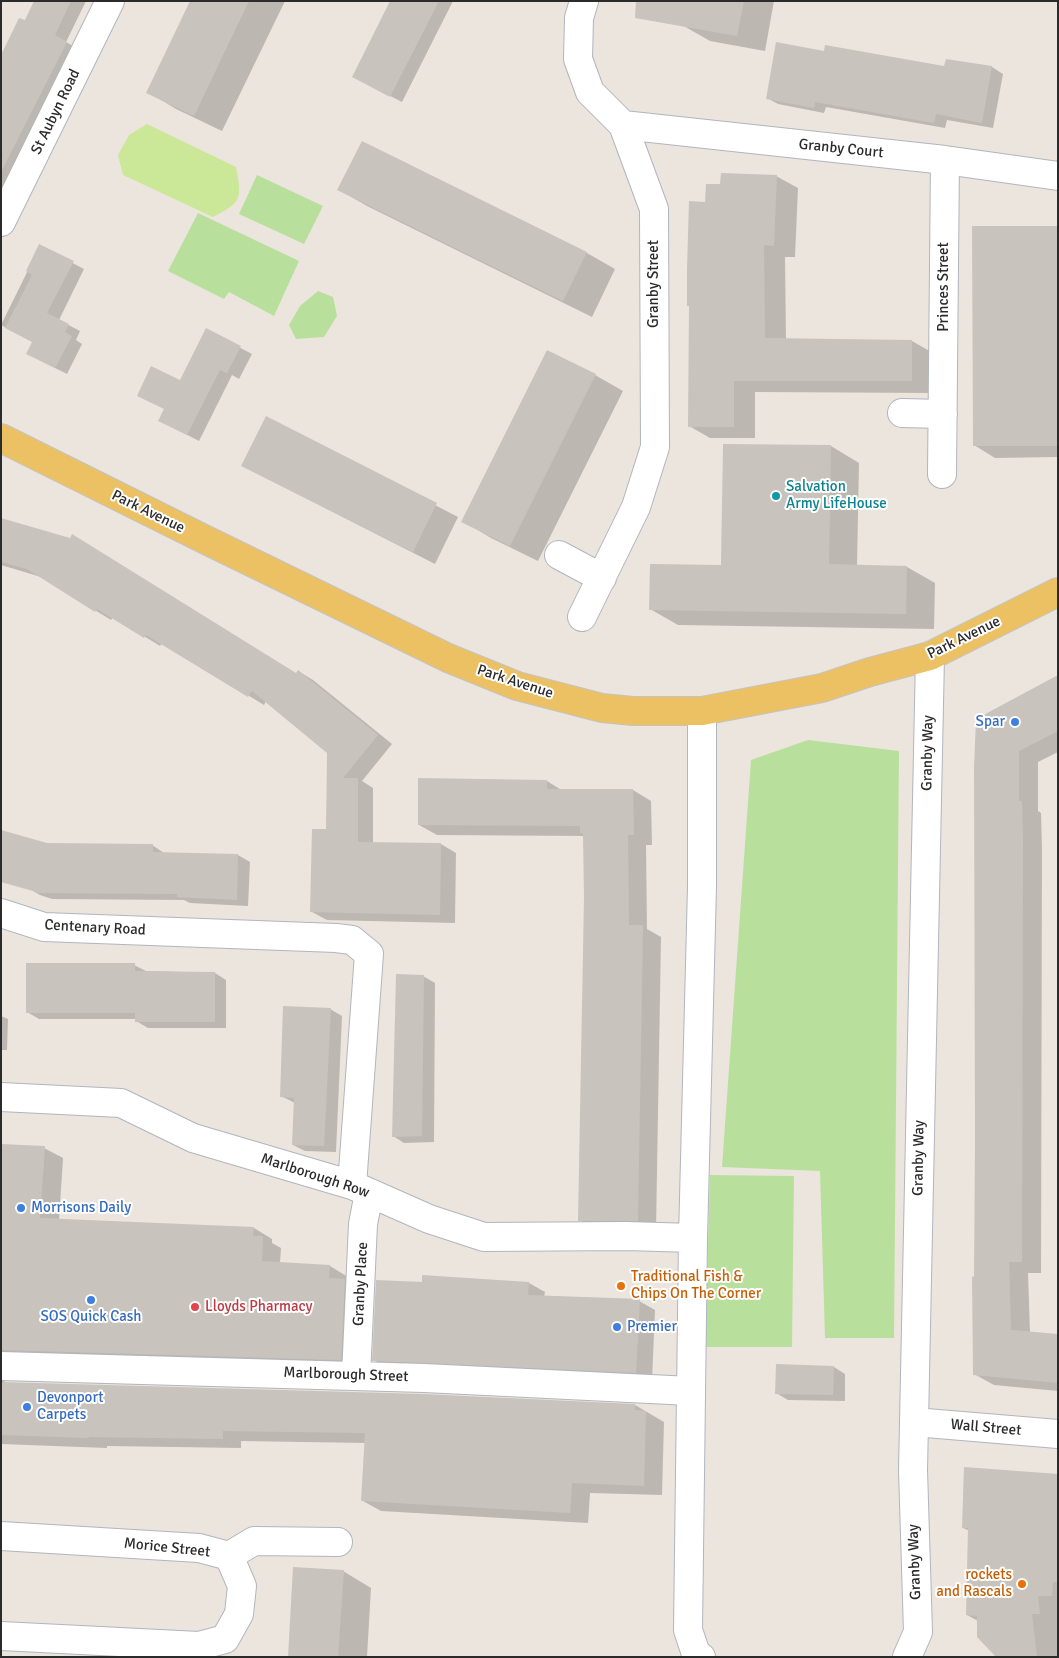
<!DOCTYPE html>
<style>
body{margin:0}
#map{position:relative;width:1059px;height:1658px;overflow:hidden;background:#ece5dd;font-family:Signika,sans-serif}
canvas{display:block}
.frame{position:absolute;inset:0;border:2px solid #2b2b2b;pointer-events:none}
</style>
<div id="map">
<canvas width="1059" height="1658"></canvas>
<div class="frame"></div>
</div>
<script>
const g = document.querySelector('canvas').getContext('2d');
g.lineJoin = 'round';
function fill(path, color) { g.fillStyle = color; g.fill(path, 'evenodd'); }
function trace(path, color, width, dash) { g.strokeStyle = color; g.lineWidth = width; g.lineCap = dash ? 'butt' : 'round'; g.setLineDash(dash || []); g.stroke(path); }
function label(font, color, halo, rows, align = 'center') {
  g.font = font + ' Signika,sans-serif'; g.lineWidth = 4; g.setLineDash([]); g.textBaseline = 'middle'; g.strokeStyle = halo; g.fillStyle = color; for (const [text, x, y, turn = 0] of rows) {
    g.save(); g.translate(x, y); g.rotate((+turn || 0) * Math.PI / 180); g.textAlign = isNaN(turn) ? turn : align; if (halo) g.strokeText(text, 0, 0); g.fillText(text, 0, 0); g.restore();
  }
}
const green = new Path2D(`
 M257,175L323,206L304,244L239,214Z
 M198,213L299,261L274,316L229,292L224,299L168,271Z
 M318,291L333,297L337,316L324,337L296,339L289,325L300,306Z
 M808,740L899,751L894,1338H825L820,1171L722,1167L751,760Z
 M710,1175L794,1176L792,1347H705Z`);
const pitch = new Path2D(`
 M147,124L236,167C242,199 242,202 213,217L123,175L118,155L129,135Z`);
const shadow = new Path2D(`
 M35,1H86L66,42L78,49L1,203V58L25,22Z
 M192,1H285L222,131L176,109L148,92Z
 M391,1H453L402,102L365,83Z
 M687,1H774L765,51L710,41L682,25Z
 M825,52L945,67L947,60L992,67L1003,74L993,128L947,120L945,128L826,107L824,113L778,104L767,98Z
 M362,142L587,253L615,269L592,317L367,206L339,190Z
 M776,176L798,188L795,257H785L786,340L912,341L933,353V393L755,392V438H710L689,426L707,203L722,185Z
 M1058,227V457L995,458L974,445Z
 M40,246L84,269L59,320L80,331L76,340L82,344L67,374L39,360L33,342L1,325Z
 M206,330L252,354L239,379L232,375L199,441L160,421Z
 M548,352L595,375L623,391L538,561L491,538L463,521Z
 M267,418L458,517L435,564L264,477Z
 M831,446L859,463L857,566L907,567L935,583L934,629L678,625L650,609L722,566Z
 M1,519L296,674L298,671L313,680L392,744L362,781L373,788V843L441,844L456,853L455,923L327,920L312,912L327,831L329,753L266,701L264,705L162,643L160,646L113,617L111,620L41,577L1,565Z
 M1058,677V752L1038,762V811L1041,813L1042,849L1041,1273H1028L1030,1333L1058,1335V1391L994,1385L974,1374L976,1141L975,767Z
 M547,781L563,791L633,790L651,801L652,845H646L647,929L661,937L656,1230H597L579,1220L585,897L584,836L437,835L419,825Z
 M47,844L152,845L164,853L238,855L250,862L248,906L190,903L184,900L52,899L40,895L28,888Z
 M134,965L146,971L215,973L226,980V1028H148L136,1021V1019H39L27,1012Z
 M423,976L435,983L434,1142L404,1143L393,1136Z
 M330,1009L342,1016L336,1152L305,1151L293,1145L295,1103L281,1096Z
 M1,1016L8,1019L7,1050H1Z
 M1,1145L44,1148L63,1158L59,1220L254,1228L272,1239V1243L281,1248L280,1263L330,1266L348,1277L359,1370L3,1376L5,1383L635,1405L664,1422L662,1495L590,1493L588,1523L381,1511L363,1501L366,1443L241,1441V1448L107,1446V1448L1,1444Z
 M423,1277L529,1283L545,1292L544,1297L639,1301L655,1310L652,1381L389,1369L374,1360L423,1283Z
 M834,1367L845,1374V1401L788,1400L776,1393Z
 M1058,1475V1657H997L978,1621L967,1615L970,1531L963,1528Z
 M343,1571L371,1588L367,1657H289Z`);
const building = new Path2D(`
 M34,1H71L55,35L67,42L1,172V55L19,18L25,20Z
 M190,1H249L194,116L146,93Z
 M390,1H439L390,97L352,77Z
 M636,1H744L737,36L635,18Z
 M776,42L824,51L825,45L944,66L946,59L992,66L982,123L936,114L934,123L815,102L814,108L766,99Z
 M362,141L587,252L563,301L337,190Z
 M721,173L777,175L774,246L764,245L765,338L912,340V381H734V427H688L689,306H687V269L689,201L705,202L706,184H720Z
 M972,226H1058V446H973Z
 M39,244L74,261L47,313L69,324L65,332L72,336L55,368L26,354L32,342L5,328L32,275L26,271Z
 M206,328L241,346L227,373L220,370L187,435L158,421L164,409L137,396L151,366L180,380Z
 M547,350L596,374L510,546L461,522Z
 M266,416L437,503L413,552L241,466Z
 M723,444L831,445L829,564L907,566L906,614L649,610L650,564L721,565Z
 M1,518L70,538L72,534L296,673L298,670L378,735L343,778H358V842L441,843L440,915L310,912L312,829H326L327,753L252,691L248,697L146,635L144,638L97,609L95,612L27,569L1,562Z
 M1058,675V731L1019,751V801H1022L1023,837L1022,1262H1009L1011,1330L1058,1334V1383L973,1375L972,1276L974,1277L975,1141L974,767L976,719Z
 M418,778L547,780V789H633L634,835H628L629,925H643L638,1221H578L584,897L583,833H580V826L418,825Z
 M1,830L47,843L153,844V852L238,854L237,900L177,897V894L40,893L1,882Z
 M26,963H135V971L215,972V1022H135V1013H26Z
 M396,974L424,975L422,1136L392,1137Z
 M283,1006L331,1008L324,1146L292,1145L294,1098L280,1097Z
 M1,1144L45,1146L40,1218L254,1227L253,1236H263L262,1261L330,1265L329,1278L345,1279L341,1360L1,1350Z
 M422,1275L529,1282L528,1295L640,1299L636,1373L372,1361L376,1280L422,1282Z
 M776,1364L834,1366L833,1395L775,1394Z
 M1,1382L423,1394L635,1404V1410L646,1411L644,1486L572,1483L570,1513L361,1501L365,1433L223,1431V1439L89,1437V1438L1,1435Z
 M964,1467L1058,1474V1583L1053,1582L1052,1596H1038L1040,1614H1032L1037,1657H996L977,1637V1616L966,1615L968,1528H962Z
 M293,1567L344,1570L338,1657H288Z`);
const pedestrian = new Path2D(`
 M1,1366L424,1378L691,1391
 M356,1376L363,1224L369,1193`);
const minor = new Path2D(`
 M623,125L945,160L1058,176
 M1,222L110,1
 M902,413L943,414
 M942,474L945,160
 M559,555L602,578
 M582,617L636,507L655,447L654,209L623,125L590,92L578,59L579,18L584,1
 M1,913L44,927L336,938L352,940L369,954L352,1185
 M1,1097L121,1103L193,1138L352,1185L429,1219L484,1237L626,1236L693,1238
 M914,1422L1058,1434
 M1,1536L199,1548L229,1556L242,1586L239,1614L225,1639L199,1646L1,1636
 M229,1556L254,1541L338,1542
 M701,1657L696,1654L688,1630L693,1238L702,886V711
 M907,1657L918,1632L913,1470L930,656`);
const primary = new Path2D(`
 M1,438L208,541L448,658L517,686L602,708L633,711H702L822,688L870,672L930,656L1058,592`);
const markers = [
 [776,496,5,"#0f9aa8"],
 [1015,722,5,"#3f7fe0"],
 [21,1208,5,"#3f7fe0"],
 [621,1286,5,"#e8710a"],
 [91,1300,5,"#3f7fe0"],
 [195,1307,5,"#e0444e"],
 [617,1327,5,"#3f7fe0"],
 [27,1407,5,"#3f7fe0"],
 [1022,1584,5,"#e8710a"]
];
const streetNames = [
 ["St Aubyn Road",56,112,-64],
 ["Granby Court",841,149,6],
 ["Granby Street",654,284,-90],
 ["Princes Street",944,287,-90],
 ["Park Avenue",148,512,26],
 ["Park Avenue",964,638,-26],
 ["Park Avenue",515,682,18],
 ["Granby Way",928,753,-89],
 ["Centenary Road",95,928,3],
 ["Granby Way",919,1158,-89],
 ["Marlborough Row",315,1176,18],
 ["Granby Place",361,1284,-87],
 ["Marlborough Street",346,1375,2],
 ["Wall Street",986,1428,5],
 ["Morice Street",167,1548,6],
 ["Granby Way",915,1562,-92]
];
const cultureNames = [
 ["Salvation",786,487],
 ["Army LifeHouse",786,504]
];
const shopNames = [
 ["Spar",1005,722,"right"],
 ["Morrisons Daily",31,1208],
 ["SOS Quick Cash",91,1317,"center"],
 ["Premier",627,1327],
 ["Devonport",37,1398],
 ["Carpets",37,1415]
];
const foodNames = [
 ["Traditional Fish &",631,1277],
 ["Chips On The Corner",631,1294],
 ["rockets",1012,1575,"right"],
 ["and Rascals",1012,1592,"right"]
];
const healthNames = [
 ["Lloyds Pharmacy",205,1307]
];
fill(green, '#b8e09c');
fill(pitch, '#cbe798');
fill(shadow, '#0003');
fill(building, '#c8c3bc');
trace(pedestrian, '#b1b5be', 30);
trace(minor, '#b1b5be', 30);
trace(primary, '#c4c4c4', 30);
trace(pedestrian, '#fff', 28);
trace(minor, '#fff', 28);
trace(primary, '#ebc164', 28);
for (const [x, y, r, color] of markers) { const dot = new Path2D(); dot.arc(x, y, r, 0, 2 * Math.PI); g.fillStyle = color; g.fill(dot); trace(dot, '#fff', 2); }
label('15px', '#2b2b2b', '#fff', streetNames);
label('15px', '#0d838f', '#fff', cultureNames, 'left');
label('15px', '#366cbe', '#fff', shopNames, 'left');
label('15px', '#c56008', '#fff', foodNames, 'left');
label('15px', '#be3a42', '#fff', healthNames, 'left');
</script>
